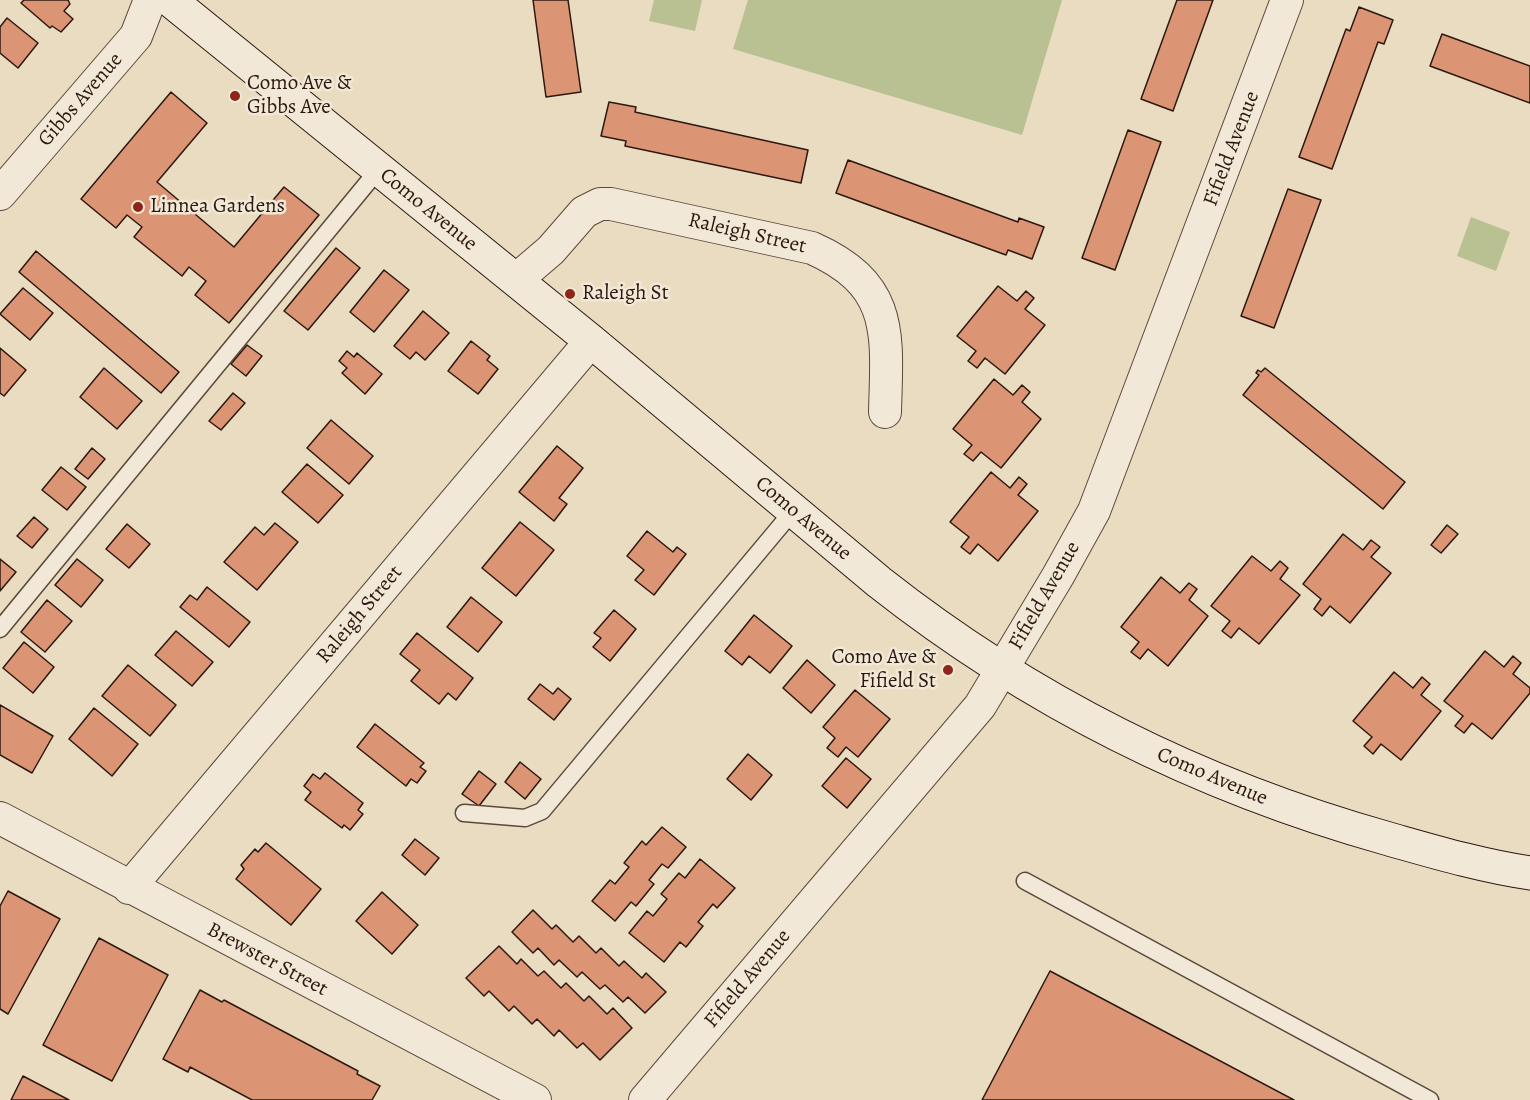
<!DOCTYPE html>
<style>
body{margin:0}
canvas{display:block;background:#eadcc1}
</style>
<canvas width="1530" height="1100"></canvas>
<script>
const g = document.querySelector('canvas').getContext('2d');
g.lineJoin = 'round';
function fill(path, color) { g.fillStyle = color; g.fill(path, 'evenodd'); }
function trace(path, color, width, dash) { g.strokeStyle = color; g.lineWidth = width; g.lineCap = dash ? 'butt' : 'round'; g.setLineDash(dash || []); g.stroke(path); }
function label(font, color, halo, rows, align = 'center') {
  g.font = font + ' Alegreya,serif'; g.lineWidth = 5; g.setLineDash([]); g.textBaseline = 'middle'; g.strokeStyle = halo; g.fillStyle = color; for (const [text, x, y, turn = 0] of rows) {
    g.save(); g.translate(x, y); g.rotate((+turn || 0) * Math.PI / 180); g.textAlign = isNaN(turn) ? turn : align; if (halo) g.strokeText(text, 0, 0); g.fillText(text, 0, 0); g.restore();
  }
}
const green = new Path2D(`
 M654,0H702L695,31L649,21Z
 M748,0H1062L1022,135L733,49Z
 M1471,217L1510,232L1496,271L1457,256Z`);
const building = new Path2D(`
 M24,0H68L70,4L64,11L73,19L61,32L52,26L50,28L21,3Z
 M533,0H568L581,92L546,97Z
 M1177,0H1213L1173,111L1141,99Z
 M1359,7L1393,20L1384,44L1378,42L1332,169L1299,157L1346,29L1350,31Z
 M7,18L38,43L18,68L0,53V27Z
 M1442,34L1530,66V103L1430,66Z
 M171,92L207,123L157,182L234,247L284,187L319,215L229,323L195,295L206,281L189,267L182,276L134,237L142,227L127,215L116,228L81,199Z
 M609,102L636,107L635,112L808,150L801,183L625,146L626,141L601,136Z
 M1128,130L1161,142L1115,270L1082,258Z
 M848,160L1018,222L1019,218L1044,227L1032,259L1008,250L1006,255L836,193Z
 M1288,189L1321,200L1274,328L1241,316Z
 M336,248L360,268L308,330L284,311Z
 M36,251L179,372L161,393L19,272Z
 M384,270L409,290L374,332L350,312Z
 M998,286L1017,301L1026,291L1034,298L1025,309L1045,325L1005,374L985,358L977,368L968,361L976,351L957,336Z
 M23,288L53,313L30,340L0,314Z
 M423,311L449,333L425,360L416,352L410,359L394,346Z
 M471,341L490,356L487,360L498,369L478,394L448,371Z
 M247,345L262,356L246,376L231,364Z
 M0,348L26,370L4,396L0,393Z
 M347,351L354,357L357,353L382,374L365,394L342,373L347,368L339,361Z
 M104,368L142,401L117,429L80,397Z
 M1265,368L1405,482L1383,509L1243,395L1259,375L1256,373L1258,370L1261,372Z
 M994,379L1013,395L1022,385L1030,392L1022,402L1041,419L1001,468L981,452L973,461L964,454L972,445L953,429Z
 M233,393L245,403L221,430L209,421Z
 M331,420L373,456L349,484L307,448Z
 M557,446L583,468L559,498L567,504L554,521L519,492Z
 M92,448L105,459L88,479L75,469Z
 M307,464L343,495L318,523L282,492Z
 M61,467L86,487L67,510L42,490Z
 M991,472L1010,488L1019,477L1027,484L1018,495L1038,511L998,561L978,544L970,554L961,547L969,537L950,522Z
 M34,517L48,529L32,548L17,536Z
 M520,522L554,550L516,596L482,568Z
 M275,523L298,542L257,590L224,562L255,527L264,535Z
 M127,524L150,544L129,568L106,549Z
 M1447,525L1458,534L1441,553L1431,545Z
 M647,531L673,552L677,547L686,554L654,595L635,580L644,570L627,556Z
 M1343,534L1363,550L1371,540L1380,547L1371,557L1391,573L1350,623L1330,606L1322,616L1314,609L1321,599L1303,584Z
 M1252,556L1271,571L1280,561L1288,568L1280,579L1300,595L1259,644L1239,628L1231,638L1222,631L1230,621L1211,606Z
 M0,559L16,572L0,591Z
 M77,559L103,580L81,607L55,585Z
 M1161,577L1180,593L1189,583L1197,589L1189,600L1208,616L1168,666L1148,649L1140,659L1131,652L1139,642L1121,627Z
 M207,587L250,622L229,647L180,607L190,595L197,600Z
 M471,597L502,622L478,652L447,627Z
 M47,600L72,621L45,652L21,632Z
 M614,610L636,629L610,661L593,647L601,638L594,633Z
 M754,615L792,646L770,673L749,656L742,665L725,651Z
 M176,631L213,662L192,686L155,655Z
 M417,633L473,678L456,700L448,693L439,704L411,681L420,670L400,654Z
 M24,642L54,667L33,693L3,668Z
 M1485,651L1504,667L1513,656L1521,663L1513,674L1530,688V693L1492,739L1472,723L1464,733L1455,726L1463,716L1444,701Z
 M807,660L835,685L811,713L783,688Z
 M128,665L176,705L150,736L102,696Z
 M1394,672L1413,688L1422,677L1430,684L1421,695L1441,711L1401,760L1381,744L1373,754L1364,746L1372,737L1353,721Z
 M540,684L553,694L558,688L571,699L554,720L528,699Z
 M855,690L890,719L858,757L846,747L838,757L827,748L835,738L823,727Z
 M0,705L53,736L32,773L0,755Z
 M94,708L138,744L112,776L69,739Z
 M375,724L424,763L420,767L426,771L417,783L411,779L406,786L357,747Z
 M748,754L772,775L751,800L727,779Z
 M846,758L871,779L847,808L822,786Z
 M520,762L541,779L525,799L505,782Z
 M479,771L496,784L479,806L462,794Z
 M325,773L363,803L358,810L363,814L350,830L344,825L342,828L305,800L311,792L304,786L313,774L320,779Z
 M662,827L686,847L668,868L662,864L649,880L654,884L636,906L631,902L615,921L592,901L610,880L615,884L629,867L624,863L642,841L646,845Z
 M415,839L439,858L425,875L402,855Z
 M266,843L321,889L291,925L236,879L244,869L241,865L255,849L258,852Z
 M700,859L735,888L717,908L713,904L698,922L703,926L686,947L680,942L664,962L629,933L647,911L653,916L667,899L661,894L679,873L685,878Z
 M8,891L60,919L8,1014L0,1009V906Z
 M382,892L418,925L392,954L356,921Z
 M533,910L552,929L556,925L573,942L579,936L596,953L601,948L619,966L624,961L642,978L646,973L666,992L645,1013L628,997L623,1002L605,985L600,989L582,972L577,977L559,960L554,965L538,948L533,953L512,932Z
 M99,938L168,975L112,1081L43,1045Z
 M499,946L517,964L521,959L538,976L544,971L561,988L566,983L584,1001L589,996L607,1014L613,1008L632,1028L600,1060L583,1043L577,1048L559,1030L554,1036L537,1019L532,1024L514,1006L509,1011L489,991L484,996L466,978Z
 M1050,971L1294,1100H982Z
 M200,990L222,1002L224,1000L358,1071L357,1074L380,1086L372,1100H252L190,1067L188,1072L163,1059Z
 M23,1076L69,1100H11Z`);
const lane = new Path2D(`
 M0,629L378,170
 M464,813L525,818L542,811L793,511
 M1025,881L1430,1100`);
const street = new Path2D(`
 M0,194L136,36L150,0
 M516,280L551,250L584,212L600,204H611L812,248C895,285 887,334 885,412
 M0,818L535,1100
 M129,888L591,341
 M645,1100L980,706L1058,576L1094,511L1287,0`);
const secondary = new Path2D(`
 M170,0L591,341L879,582C1031,702 1203,787 1389,839C1435,852 1482,866 1530,873`);
const markers = [
 [235,96,6,"#8f2418"],
 [138,207,6,"#8f2418"],
 [570,294,6,"#8f2418"],
 [948,670,6,"#8f2418"]
];
const poiNames = [
 ["Como Ave &",247,84],
 ["Gibbs Ave",247,108],
 ["Linnea Gardens",150,207],
 ["Raleigh St",582,294],
 ["Como Ave &",936,658,"right"],
 ["Fifield St",936,682,"right"]
];
const streetNames = [
 ["Gibbs Avenue",81,100,-49],
 ["Fifield Avenue",1232,149,-69],
 ["Como Avenue",428,210,39],
 ["Raleigh Street",747,234,13],
 ["Como Avenue",803,519,40],
 ["Fifield Avenue",1045,596,-60],
 ["Raleigh Street",360,615,-50],
 ["Como Avenue",1212,777,23],
 ["Brewster Street",267,960,28],
 ["Fifield Avenue",748,979,-50]
];
fill(green, '#b9c091');
fill(building, '#db9575');
trace(building, '#2d180f', 1.5);
trace(lane, '#5c493c', 19);
trace(street, '#5c493c', 34);
trace(secondary, '#2d180f', 35);
trace(lane, '#f1e8d7', 16);
trace(street, '#f1e8d7', 32);
trace(secondary, '#f1e8d7', 33);
for (const [x, y, r, color] of markers) { const dot = new Path2D(); dot.arc(x, y, r, 0, 2 * Math.PI); g.fillStyle = color; g.fill(dot); trace(dot, '#f1e8d7', 2); }
label('21px', '#2d180f', '#f1e8d7', poiNames, 'left');
label('21px', '#2d180f', '#f1e8d7', streetNames);
</script>
